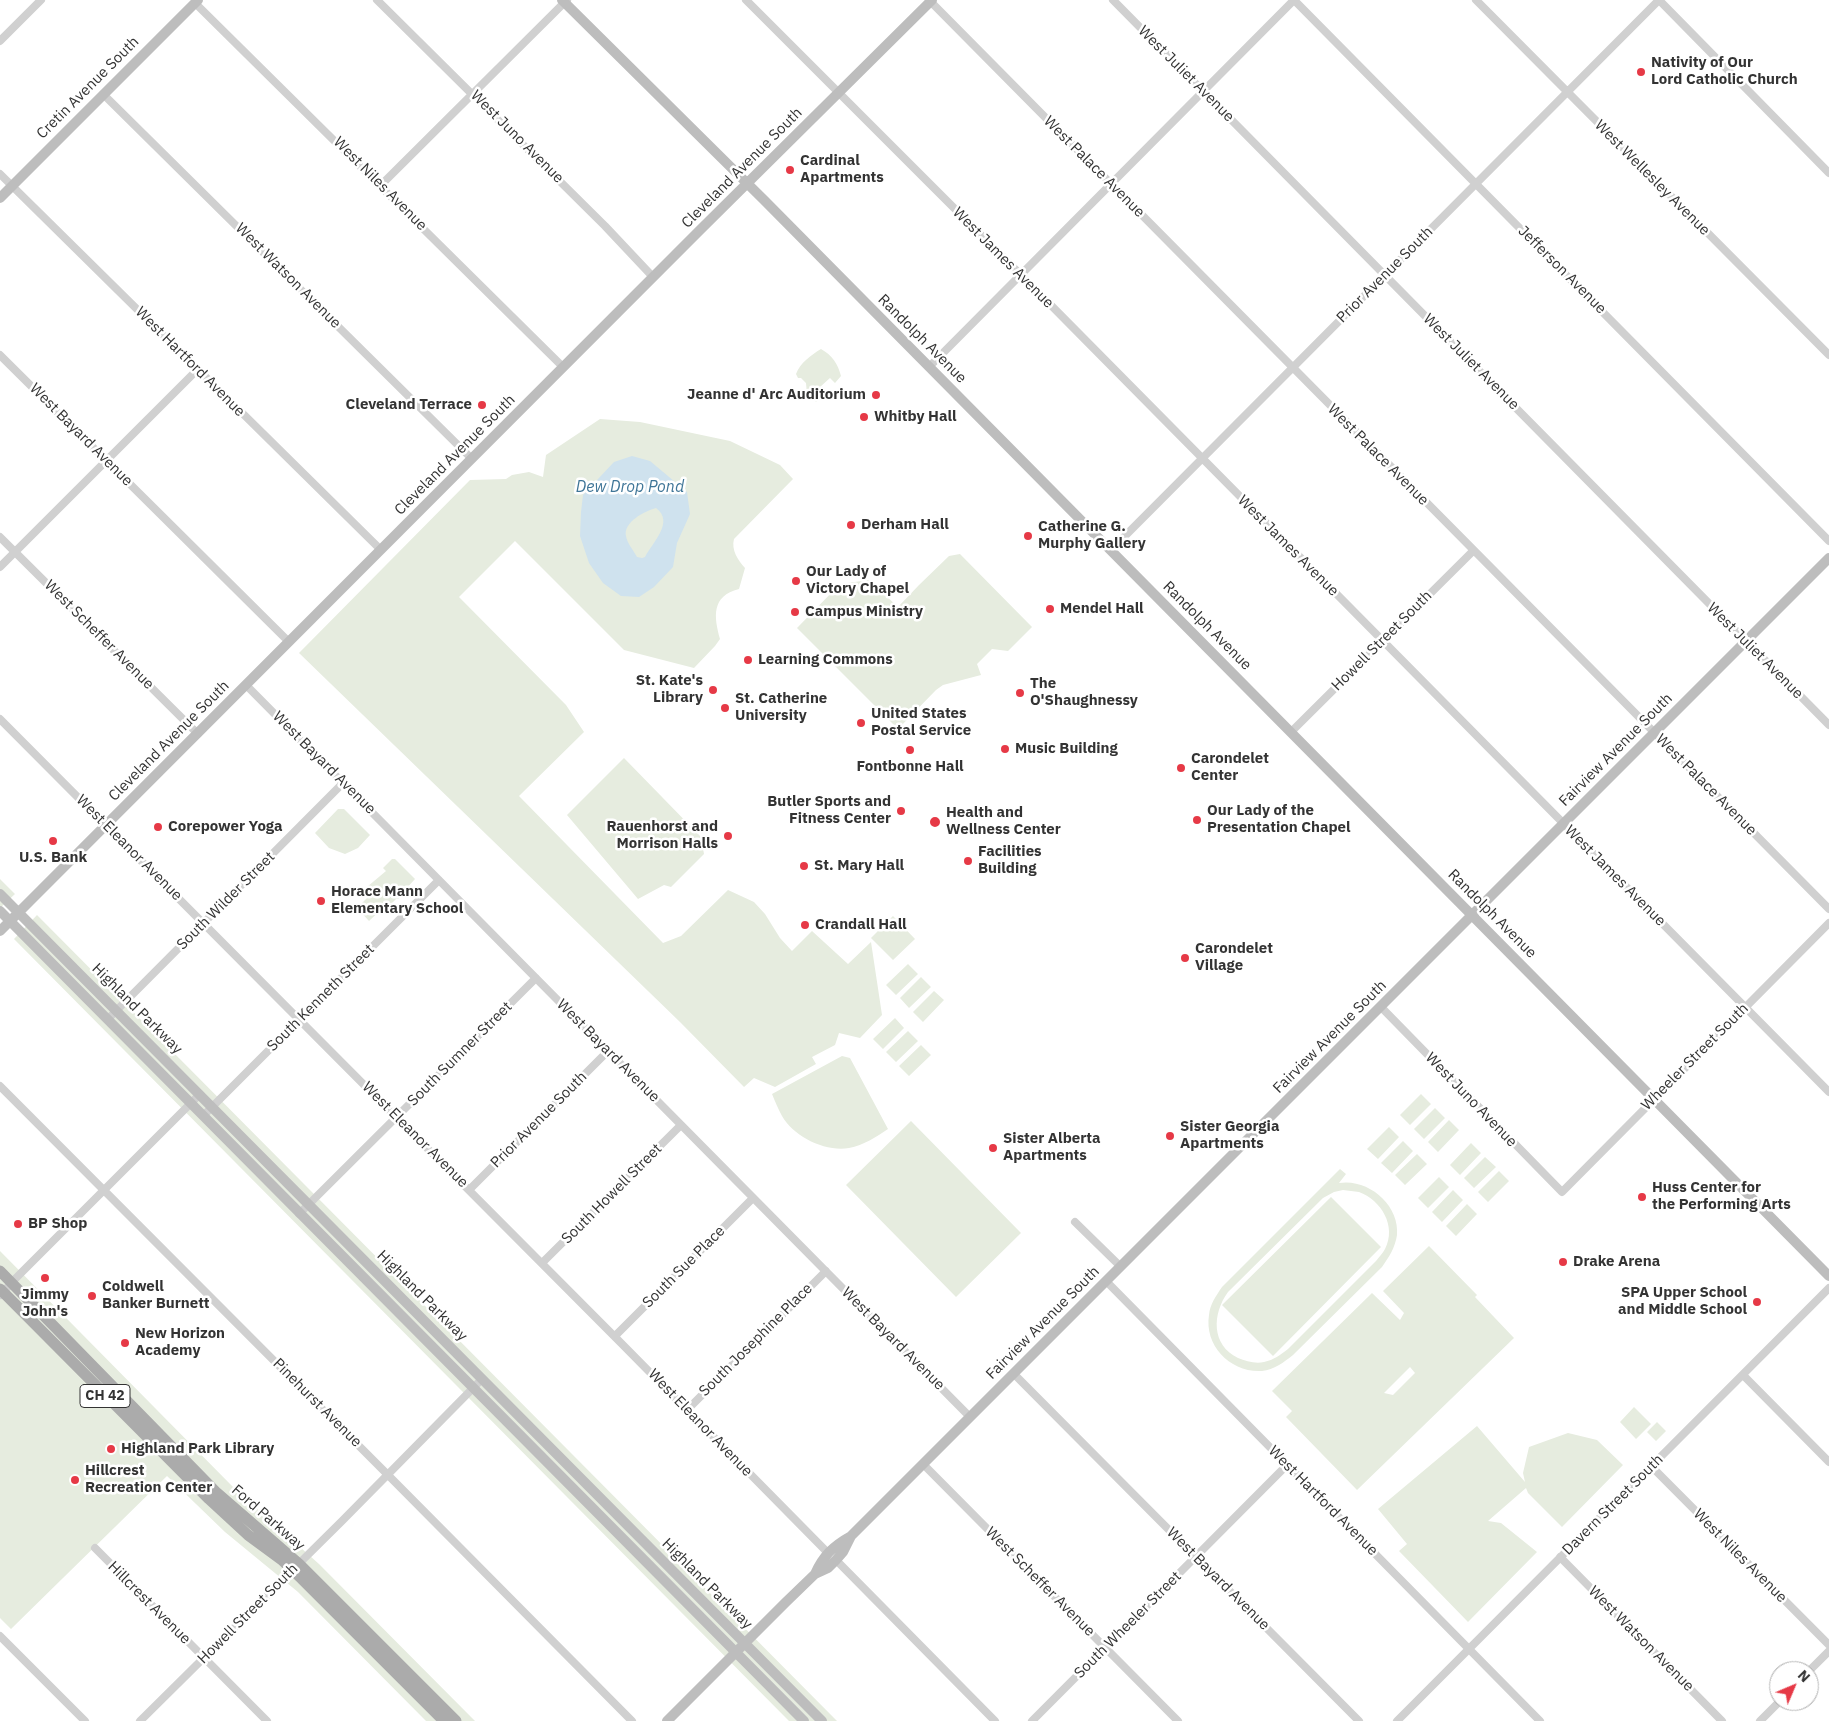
<!DOCTYPE html>
<style>
body{margin:0}
#map{position:relative;width:1829px;height:1721px;overflow:hidden;background:#fff;font-family:"IBM Plex Sans",sans-serif}
canvas{display:block}
.north{position:absolute;left:1769px;top:1661px;width:50px;height:50px;box-sizing:border-box;background:#fff;border:1px solid #adadad;border-radius:50%;rotate:45deg;font-size:14px;font-weight:700;line-height:20px;text-align:center;color:#333}
.north::after{content:'';display:block;margin:auto;width:18px;height:22px;background:#e63946;clip-path:polygon(50% 0,100% 100%,50% 72%,0 100%)}
</style>
<div id="map">
<canvas width="1829" height="1721"></canvas>
<div class="north">N</div>
</div>
<script>
const g = document.querySelector('canvas').getContext('2d');
g.lineJoin = 'round';
function fill(path, color) { g.fillStyle = color; g.fill(path, 'evenodd'); }
function trace(path, color, width, dash) { g.strokeStyle = color; g.lineWidth = width; g.lineCap = dash ? 'butt' : 'round'; g.setLineDash(dash || []); g.stroke(path); }
function label(font, color, halo, rows, align = 'center') {
  g.font = font + ' "IBM Plex Sans",sans-serif'; g.lineWidth = 5; g.setLineDash([]); g.textBaseline = 'middle'; g.strokeStyle = halo; g.fillStyle = color; for (const [text, x, y, turn = 0] of rows) {
    g.save(); g.translate(x, y); g.rotate((+turn || 0) * Math.PI / 180); g.textAlign = isNaN(turn) ? turn : align; if (halo) g.strokeText(text, 0, 0); g.fillText(text, 0, 0); g.restore();
  }
}
const green = new Path2D(`
 M821,349C832,355 838,364 841,376L835,383L830,378L820,387L825,393L816,402L807,394L806,383L801,378H798L796,374C800,363 811,355 821,349Z
 M600,419L640,422L730,441L780,465L793,479L734,539C731,550 738,560 745,568L739,589C711,596 714,617 720,639L715,646L694,668L624,650L515,541L459,597L566,705L584,732L519,796L663,943L681,936L728,890L754,902L765,914L780,938L792,951L812,931L848,964L871,942L882,1015L860,1038L839,1033L835,1045L812,1057L816,1064L775,1087L754,1078L744,1087L680,1022L299,653L470,480L506,479L512,475L529,472L543,477L546,455Z
 M960,554L1032,627L1008,651L992,649L977,664L981,675L943,685L936,690L898,729L797,628L840,584L869,580L898,607L919,585L949,556Z
 M624,758L701,837L704,854L671,887L664,885L638,899L567,815Z
 M338,809H344L370,835L358,848L345,854L329,848L315,833Z
 M392,859H395L415,879L405,890L406,892L398,899L397,898L387,908L385,906L369,921L357,908L372,893L367,887L386,871L383,868Z
 M0,879L15,894L0,908Z
 M37,915L837,1721H789L14,939Z
 M893,916L915,939L893,960L871,938Z
 M908,964L918,974L896,995L886,985Z
 M921,977L931,987L909,1008L900,998Z
 M934,991L944,1000L923,1022L913,1012Z
 M895,1018L904,1028L883,1049L873,1039Z
 M908,1031L918,1041L896,1062L886,1052Z
 M921,1045L931,1055L909,1076L899,1066Z
 M842,1056L850,1058L888,1129C876,1137 864,1145 849,1148C825,1152 794,1137 782,1116C778,1109 775,1101 772,1094Z
 M1421,1094L1431,1104L1410,1125L1400,1115Z
 M1435,1108L1445,1118L1424,1139L1414,1129Z
 M1449,1120L1459,1130L1438,1152L1428,1142Z
 M911,1121L1021,1233L956,1297L846,1185Z
 M1389,1127L1399,1137L1378,1159L1367,1149Z
 M1403,1141L1413,1151L1392,1173L1381,1163Z
 M1471,1143L1481,1153L1460,1175L1450,1165Z
 M1417,1154L1427,1164L1405,1185L1395,1175Z
 M1485,1157L1496,1167L1474,1188L1464,1178Z
 M1340,1169L1346,1174L1339,1183C1368,1178 1400,1205 1397,1235C1395,1248 1389,1257 1382,1267L1293,1355C1284,1362 1274,1370 1262,1371C1231,1373 1204,1346 1209,1315C1210,1304 1216,1296 1222,1287ZM1343,1190C1348,1191 1354,1191 1359,1192C1381,1200 1397,1226 1385,1249C1383,1253 1379,1257 1376,1261L1288,1349C1280,1355 1274,1360 1264,1362C1255,1364 1246,1361 1238,1358C1211,1345 1212,1314 1228,1292L1323,1198L1334,1192Z
 M1499,1171L1509,1181L1488,1202L1478,1192Z
 M1439,1177L1449,1187L1428,1208L1418,1198Z
 M1453,1190L1463,1200L1442,1222L1432,1212Z
 M1331,1197L1381,1247L1273,1356L1222,1305Z
 M1467,1204L1477,1214L1456,1236L1446,1226Z
 M1429,1246L1477,1295L1475,1297L1514,1338L1357,1490L1286,1417L1292,1411L1272,1391L1372,1293L1400,1320L1404,1313L1383,1291ZM1410,1367L1415,1373L1393,1395L1384,1393Z
 M0,1251L234,1488L319,1564L475,1721H426L298,1592L225,1532L167,1476L11,1629L0,1618Z
 M1634,1407L1651,1424L1636,1439L1620,1422Z
 M1657,1422L1666,1431L1656,1441L1647,1432Z
 M1477,1426L1525,1482L1523,1473L1529,1447L1568,1433L1597,1440L1623,1465L1562,1527L1528,1493L1526,1488L1488,1521L1501,1523L1537,1552L1468,1622L1399,1551L1407,1544L1378,1509Z`);
const water = new Path2D(`
 M632,456L650,461L687,492L690,514L677,543L673,567L654,587L639,597L621,596L603,583L589,563L580,536L581,512L583,495L614,462ZM656,508C675,522 652,543 645,557L642,558L637,557C634,551 627,543 626,536C623,522 645,511 656,508Z`);
const street = new Path2D(`
 M377,0L605,226L653,277
 M746,0L1028,282L1829,1092
 M929,0L1829,909
 M1113,0L1829,725
 M1294,0L1829,541
 M1476,0L1829,355
 M1659,0L1829,173
 M195,3L563,367
 M0,41L41,0
 M103,94L472,459
 M0,174L381,550
 M381,185L567,0
 M0,355L289,642
 M929,367L1294,0
 M0,537L198,734
 M1111,550L1659,0
 M0,567L197,370
 M246,685L970,1417
 M0,719L621,1343L828,1553
 M1291,732L1473,551
 M1381,1007L1562,1192L1829,923
 M108,1019L343,783
 M0,1086L388,1475L632,1721
 M203,1116L439,880
 M469,1190L608,1051
 M299,1214L536,978
 M1075,1222L1120,1266
 M542,1263L681,1125
 M1106,1281L1540,1721
 M1,1295L12,1282L200,1094
 M615,1336L753,1198
 M1014,1374L1359,1721
 M1743,1375L1829,1462
 M687,1410L826,1271
 M923,1464L1178,1721
 M1651,1466L1829,1645
 M95,1548L267,1721
 M1560,1557L1722,1721
 M836,1560L995,1721
 M0,1636L85,1721
 M1809,1671L1829,1651
 M140,1721L342,1521L482,1379
 M1032,1721L1287,1465
 M1397,1721L1829,1288
 M1760,1721L1780,1701`);
const secondary = new Path2D(`
 M562,0L764,200L1829,1276
 M0,198L198,0
 M0,894L822,1721
 M0,911L804,1721
 M0,931L701,229L932,0
 M815,1574C823,1556 833,1546 851,1536L1829,558
 M667,1721L786,1602L815,1574L828,1568L836,1560L843,1552L851,1536`);
const primary = new Path2D(`
 M0,1271L217,1493L299,1564L456,1721
 M0,1289L209,1499L248,1535L282,1560L302,1579L444,1721`);
const markers = [
 [1641,72,5,"#e63946"],
 [790,170,5,"#e63946"],
 [876,395,5,"#e63946"],
 [482,405,5,"#e63946"],
 [864,417,5,"#e63946"],
 [851,525,5,"#e63946"],
 [1028,536,5,"#e63946"],
 [796,581,5,"#e63946"],
 [1050,609,5,"#e63946"],
 [795,612,5,"#e63946"],
 [748,660,5,"#e63946"],
 [713,690,5,"#e63946"],
 [1020,693,5,"#e63946"],
 [725,708,5,"#e63946"],
 [861,723,5,"#e63946"],
 [1005,749,5,"#e63946"],
 [910,750,5,"#e63946"],
 [1181,768,5,"#e63946"],
 [901,811,5,"#e63946"],
 [1197,820,5,"#e63946"],
 [935,822,6,"#e63946"],
 [158,827,5,"#e63946"],
 [728,836,5,"#e63946"],
 [53,841,5,"#e63946"],
 [968,861,5,"#e63946"],
 [804,866,5,"#e63946"],
 [321,901,5,"#e63946"],
 [805,925,5,"#e63946"],
 [1185,958,5,"#e63946"],
 [1170,1136,5,"#e63946"],
 [993,1148,5,"#e63946"],
 [1642,1197,5,"#e63946"],
 [18,1224,5,"#e63946"],
 [1563,1262,5,"#e63946"],
 [45,1278,5,"#e63946"],
 [92,1296,5,"#e63946"],
 [1757,1302,5,"#e63946"],
 [125,1343,5,"#e63946"],
 [111,1449,5,"#e63946"],
 [75,1480,5,"#e63946"]
];
const shields = [
 [105,1396,50]
];
const shieldNames = [
 ["CH 42",105,1396]
];
const poiNames = [
 ["Nativity of Our",1651,63],
 ["Lord Catholic Church",1651,80],
 ["Cardinal",800,161],
 ["Apartments",800,178],
 ["Jeanne d' Arc Auditorium",866,395,"right"],
 ["Cleveland Terrace",472,405,"right"],
 ["Whitby Hall",874,417],
 ["Derham Hall",861,525],
 ["Catherine G.",1038,527],
 ["Murphy Gallery",1038,544],
 ["Our Lady of",806,572],
 ["Victory Chapel",806,589],
 ["Mendel Hall",1060,609],
 ["Campus Ministry",805,612],
 ["Learning Commons",758,660],
 ["St. Kate's",703,681,"right"],
 ["Library",703,698,"right"],
 ["The",1030,684],
 ["O'Shaughnessy",1030,701],
 ["St. Catherine",735,699],
 ["University",735,716],
 ["United States",871,714],
 ["Postal Service",871,731],
 ["Music Building",1015,749],
 ["Carondelet",1191,759],
 ["Center",1191,776],
 ["Fontbonne Hall",910,767,"center"],
 ["Butler Sports and",891,802,"right"],
 ["Fitness Center",891,819,"right"],
 ["Our Lady of the",1207,811],
 ["Presentation Chapel",1207,828],
 ["Health and",946,813],
 ["Wellness Center",946,830],
 ["Corepower Yoga",168,827],
 ["Rauenhorst and",718,827,"right"],
 ["Morrison Halls",718,844,"right"],
 ["Facilities",978,852],
 ["Building",978,869],
 ["U.S. Bank",53,858,"center"],
 ["St. Mary Hall",814,866],
 ["Horace Mann",331,892],
 ["Elementary School",331,909],
 ["Crandall Hall",815,925],
 ["Carondelet",1195,949],
 ["Village",1195,966],
 ["Sister Georgia",1180,1127],
 ["Apartments",1180,1144],
 ["Sister Alberta",1003,1139],
 ["Apartments",1003,1156],
 ["Huss Center for",1652,1188],
 ["the Performing Arts",1652,1205],
 ["BP Shop",28,1224],
 ["Drake Arena",1573,1262],
 ["Coldwell",102,1287],
 ["Banker Burnett",102,1304],
 ["SPA Upper School",1747,1293,"right"],
 ["and Middle School",1747,1310,"right"],
 ["Jimmy",45,1295,"center"],
 ["John's",45,1312,"center"],
 ["New Horizon",135,1334],
 ["Academy",135,1351],
 ["Highland Park Library",121,1449],
 ["Hillcrest",85,1471],
 ["Recreation Center",85,1488]
];
const streetNames = [
 ["West Juliet Avenue",1186,74,45],
 ["Cretin Avenue South",88,88,-45],
 ["West Juno Avenue",517,137,45],
 ["West Palace Avenue",1094,167,45],
 ["Cleveland Avenue South",742,168,-45],
 ["West Wellesley Avenue",1652,178,45],
 ["West Niles Avenue",380,184,45],
 ["West James Avenue",1003,258,45],
 ["Jefferson Avenue",1562,270,45],
 ["Prior Avenue South",1385,275,-45],
 ["West Watson Avenue",288,276,45],
 ["Randolph Avenue",922,339,45],
 ["West Hartford Avenue",190,362,45],
 ["West Juliet Avenue",1471,362,45],
 ["West Bayard Avenue",81,435,45],
 ["Cleveland Avenue South",455,455,-45],
 ["West Palace Avenue",1378,455,45],
 ["West James Avenue",1288,546,45],
 ["Randolph Avenue",1207,626,45],
 ["West Scheffer Avenue",99,635,45],
 ["Howell Street South",1382,641,-45],
 ["West Juliet Avenue",1755,651,45],
 ["Cleveland Avenue South",169,741,-45],
 ["Fairview Avenue South",1616,750,-45],
 ["West Bayard Avenue",324,763,45],
 ["West Palace Avenue",1706,785,45],
 ["West Eleanor Avenue",129,848,45],
 ["West James Avenue",1615,876,45],
 ["South Wilder Street",226,901,-45],
 ["Randolph Avenue",1492,914,45],
 ["South Kenneth Street",321,998,-45],
 ["Highland Parkway",137,1009,45],
 ["Fairview Avenue South",1330,1037,-45],
 ["West Bayard Avenue",608,1051,45],
 ["South Sumner Street",460,1054,-45],
 ["Wheeler Street South",1695,1057,-45],
 ["West Juno Avenue",1471,1100,46],
 ["Prior Avenue South",539,1120,-45],
 ["West Eleanor Avenue",415,1135,45],
 ["South Howell Street",612,1194,-45],
 ["South Sue Place",684,1267,-45],
 ["Highland Parkway",422,1296,45],
 ["Fairview Avenue South",1043,1323,-45],
 ["West Bayard Avenue",893,1339,45],
 ["South Josephine Place",756,1340,-45],
 ["Pinehurst Avenue",317,1403,45],
 ["West Eleanor Avenue",700,1423,46],
 ["West Hartford Avenue",1323,1501,45],
 ["Davern Street South",1613,1505,-45],
 ["Ford Parkway",268,1518,41],
 ["West Niles Avenue",1740,1556,45],
 ["West Bayard Avenue",1218,1579,45],
 ["West Scheffer Avenue",1040,1582,45],
 ["Highland Parkway",707,1584,45],
 ["Hillcrest Avenue",149,1603,45],
 ["Howell Street South",248,1614,-45],
 ["South Wheeler Street",1128,1625,-45],
 ["West Watson Avenue",1641,1639,45]
];
const waterNames = [
 ["Dew Drop Pond",630,487]
];
fill(green, '#e6ecdf');
fill(water, '#cfe2ee');
trace(street, '#d0d0d0', 8);
trace(secondary, '#bdbdbd', 10);
trace(primary, '#ababab', 11);
for (const [x, y, r, color] of markers) { const dot = new Path2D(); dot.arc(x, y, r, 0, 2 * Math.PI); g.fillStyle = color; g.fill(dot); trace(dot, '#fff', 2); }
for (const [x, y, w] of shields) { const box = new Path2D(); box.roundRect(x - w / 2, y - 11.5, w, 23, 4); g.fillStyle = '#fff'; g.fill(box); trace(box, '#333', 1); }
label('bold 14px', '#333', null, shieldNames);
label('bold 15px', '#333', '#fff', poiNames, 'left');
label('15px', '#333', '#fff', streetNames);
label('italic 16px', '#3f7597', '#fff', waterNames);
</script>
